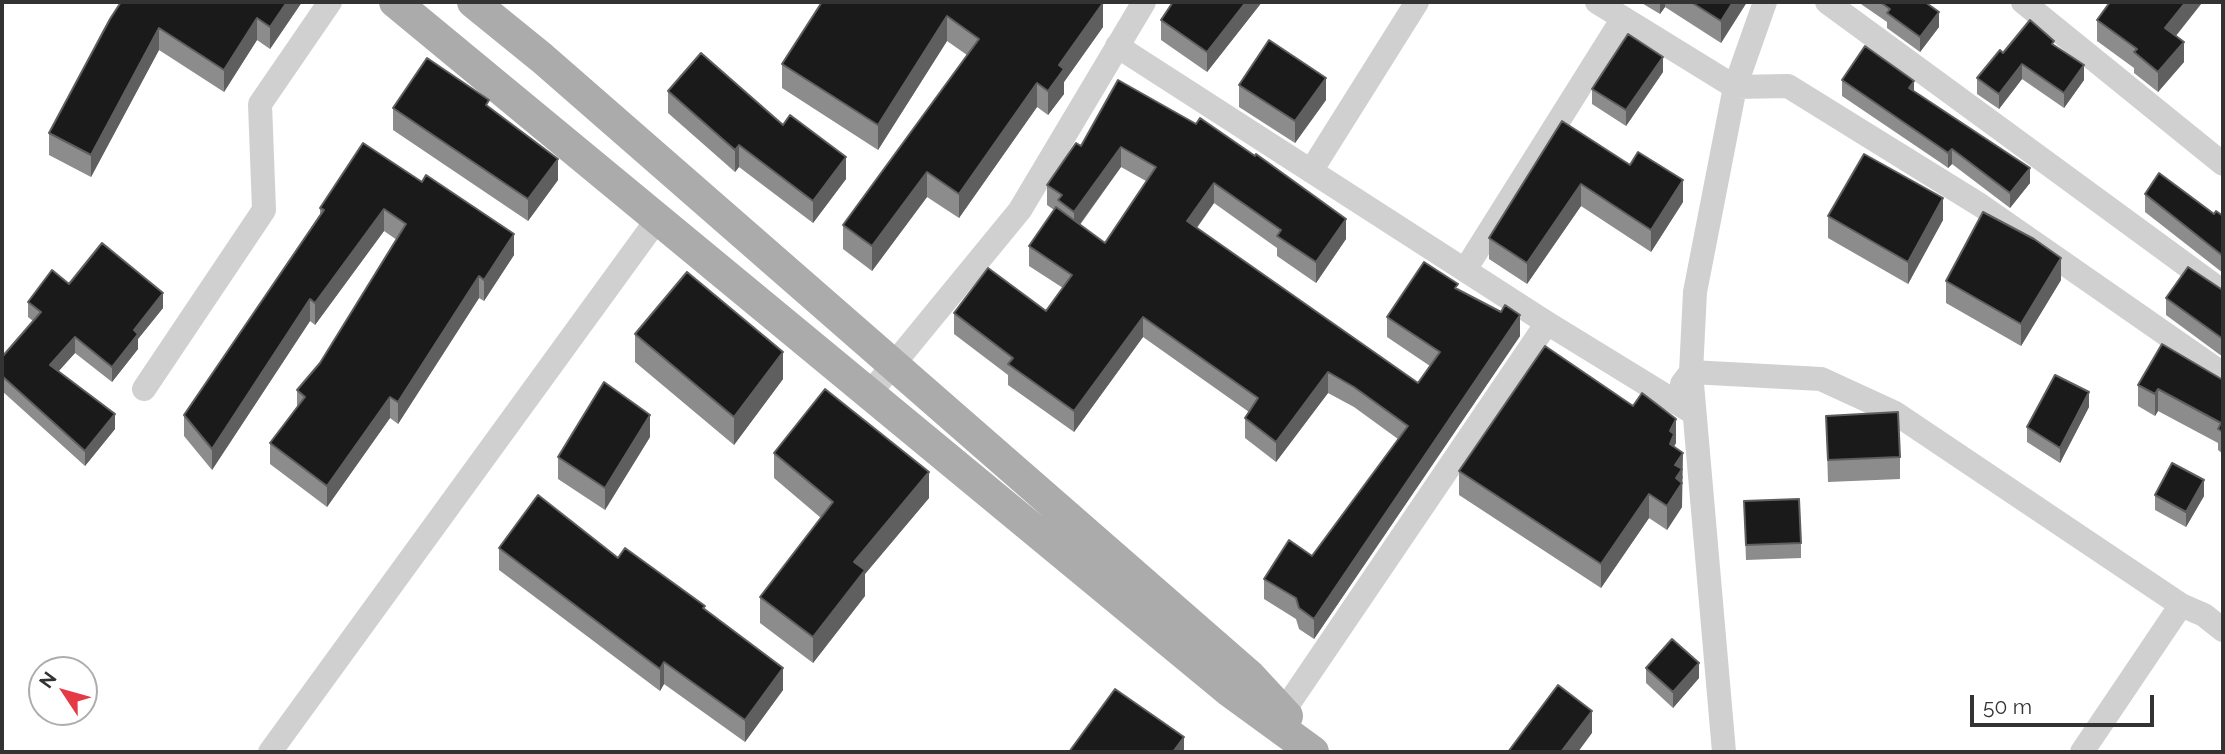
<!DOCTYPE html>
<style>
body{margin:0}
#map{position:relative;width:2225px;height:754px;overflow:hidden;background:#fff;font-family:Raleway,sans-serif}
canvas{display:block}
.frame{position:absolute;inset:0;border:4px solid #333;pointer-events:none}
.north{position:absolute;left:28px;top:656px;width:70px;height:70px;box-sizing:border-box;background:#fff;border:2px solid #adadad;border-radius:50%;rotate:306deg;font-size:19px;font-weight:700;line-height:28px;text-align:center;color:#333}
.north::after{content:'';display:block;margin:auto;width:24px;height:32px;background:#e63946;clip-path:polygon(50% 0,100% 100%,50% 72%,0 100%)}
.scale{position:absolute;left:1970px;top:695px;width:184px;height:32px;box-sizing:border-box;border:4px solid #333;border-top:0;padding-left:9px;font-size:21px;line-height:24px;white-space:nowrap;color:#333;-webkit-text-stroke:5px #fff;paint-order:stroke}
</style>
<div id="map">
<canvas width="2225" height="754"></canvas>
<div class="frame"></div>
<div class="north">N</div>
<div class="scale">50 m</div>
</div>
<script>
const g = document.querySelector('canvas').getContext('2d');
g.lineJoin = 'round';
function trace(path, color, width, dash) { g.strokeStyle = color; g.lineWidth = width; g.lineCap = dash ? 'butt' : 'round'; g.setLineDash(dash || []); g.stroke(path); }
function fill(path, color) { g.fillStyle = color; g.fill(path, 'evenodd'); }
const minor = new Path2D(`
 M1597,2L1735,87L1788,86L1980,205L2223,374
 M1827,2L2223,292
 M2023,2L2223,164
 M1117,46L1547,323L1692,412
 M1311,171L1417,2
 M1465,270L1623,18
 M1682,384L1691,372L1821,379L1895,413L2181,605L2204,615L2223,630
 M144,389L264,210L260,104L330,2
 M870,393L1020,210L1144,2
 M1283,712L1547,323
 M270,752L659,217
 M1724,752L1691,372L1695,292L1735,87L1765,2
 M2082,752L2181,605`);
const major = new Path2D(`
 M395,2L1228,690L1313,752
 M473,2L542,58L1250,676L1287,716`);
const wall = new Path2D(`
 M121,2H302L270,49L257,40L224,92L159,50L91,177L49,155V133Z
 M822,2L1103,27L1064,82V94L1048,115L1037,107L959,218L927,197L872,271L843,249V225L967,55L947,41L878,150L782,88V64Z
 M1173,2H1262L1207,72L1161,40V20Z
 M1640,2H1747L1721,43L1665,7L1660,14Z
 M1858,2H1925L1939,27L1920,52L1887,28V22Z
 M2201,2V4L2176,36L2184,62L2158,92L2134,73V68L2097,41V20Z
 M2054,45L2084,80L2064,108L2022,79L1999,109L1977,94V78L2003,53Z
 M2223,49V68L2221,67V52Z
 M1663,72L1626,126L1592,104V89Z
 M1118,80L1346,239L1316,283L1277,256V248L1214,203L1197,228L1418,383L1430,366L1387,337V317L1458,290L1520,336L1314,639L1299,629L1296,619L1264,599V579L1312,556L1398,439L1354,407L1328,393L1276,462L1245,438V418L1249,412L1143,337L1074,432L1008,385V375L954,334V313L1046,311L1063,288L1029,266V246L1054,210L1047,205V185L1081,146ZM1121,167L1146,181L1105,243L1080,225Z
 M1842,80L1914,91L2030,183L2010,208L1952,164L1948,168L1944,165L1842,96Z
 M1239,85L1326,100L1295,143L1239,107Z
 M668,91L846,179L813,223L739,167L735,172L668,113Z
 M393,108L558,180L528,221L393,130Z
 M1562,121L1683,202L1651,252L1581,206L1527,284L1489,259V238Z
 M363,143L514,255L484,301L479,298L398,424L390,418L327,507L270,464V443L297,408V390L320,363L397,240L384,231L315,325L310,321L212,470L184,436V415L320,214V208Z
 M2145,194L2214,214L2223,216V273L2145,212Z
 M1828,216L1943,220L1908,284L1828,238Z
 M2061,280L2021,346L1946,303V281Z
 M69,284L163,308L138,339V349L112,382L75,353L58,371L115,429L85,466L2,391V357L33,321L28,317V302Z
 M2221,289H2223V357L2166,315V298Z
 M635,334L783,379L734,445L635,362Z
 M2223,380V454L2218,450V443L2158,411L2155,416L2138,406V385Z
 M2089,407L2060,463L2027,442V427Z
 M1826,416L1900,457V479L1828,482Z
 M650,437L605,510L558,479V457Z
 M1676,443L1674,447L1683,478L1682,479V507L1667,530L1649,518L1601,588L1459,495V471Z
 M774,453L929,498L865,574V596L813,663L760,623V597L821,518L774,478Z
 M2155,495L2204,496L2186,527L2155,510Z
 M1744,501L1801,543V558L1746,560Z
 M499,548L618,558L705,610L783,690L745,742L664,684L660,691L499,570Z
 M1646,668L1699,678L1673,708L1646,683Z`);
const shadedWall = new Path2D(`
 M287,2H302L270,49V27Z
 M1246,2H1262L1207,72V52Z
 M1660,2H1665V7L1660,14Z
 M1733,2H1747L1721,43V21Z
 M2186,2H2201V4L2165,49V28Z
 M1103,3V27L1064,82V94L1048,115V91L1059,65Z
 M1939,12V27L1920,52V37Z
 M947,16V41L878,150V125Z
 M257,18V40L224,92V70Z
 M159,28V50L91,177V155Z
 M2184,42V62L2158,92V72Z
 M1663,57V72L1626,126V110Z
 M2022,64V79L1999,109V94Z
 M2084,65V80L2064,108V93Z
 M1326,78V100L1295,143V121Z
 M1914,81V96L1909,88Z
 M1037,83V107L959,218V194Z
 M739,145V167L735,172V150Z
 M1121,147V167L1074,232V212Z
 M1952,149V164L1948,168V153Z
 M846,157V179L813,223V201Z
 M558,159V180L528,221V199Z
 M2030,168V183L2010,208V193Z
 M927,172V197L872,271V246Z
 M1683,180V202L1651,252V230Z
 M1214,183V203L1187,241V221Z
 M1581,184V206L1527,284V263Z
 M1943,198V220L1908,284V262Z
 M384,209V231L315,325V303Z
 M1346,219V239L1316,283V262Z
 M514,234V255L484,301V280Z
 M2061,258V280L2021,346V324Z
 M479,276V298L398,424V402Z
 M163,293V308L138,339V349L112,382V367L134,330Z
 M310,299V321L212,470V449Z
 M1520,315V336L1314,639V619Z
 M1143,317V337L1074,432V411Z
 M75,337V353L50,381V365Z
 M783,352V379L734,445V417Z
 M1328,372V393L1276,462V442Z
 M2158,389V411L2155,416V394Z
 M2089,392V407L2060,463V448Z
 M390,397V418L327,507V486Z
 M115,414V429L85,466V451Z
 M650,415V437L605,510V488Z
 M1676,419V443L1674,446V458L1670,468V431Z
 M1683,453L1682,507L1667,530V506L1675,465Z
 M929,472V498L865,574V596L813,663V637L854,562Z
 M2204,480V496L2186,527V512Z
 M1649,494V518L1601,588V564Z
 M664,662V684L660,691V669Z
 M1699,663V678L1673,708V692Z
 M783,668V690L745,742V720Z
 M1592,711V733L1578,752H1561Z
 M1184,737V752H1173Z`);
const building = new Path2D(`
 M121,2H287L270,27L257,18L224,70L159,28L91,155L49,133L110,19Z
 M822,2H1102L1103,3L1059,65L1064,69L1048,91L1037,83L959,194L927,172L872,246L843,225L979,39L947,16L878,125L782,64Z
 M1173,2H1246L1207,52L1161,20Z
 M1691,2H1733L1721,21Z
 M1880,2H1925L1939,12L1920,37L1887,13L1890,9Z
 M2110,2H2186L2165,28L2184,42L2158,72L2134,52L2137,49L2097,20Z
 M2030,20L2054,41L2052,44L2084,65L2064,93L2022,64L1999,94L1977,78L2000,50L2003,53Z
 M1628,34L1663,57L1626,110L1592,89Z
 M1269,40L1326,78L1295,121L1239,85Z
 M1865,46L1914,81L1909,88L2030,168L2010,193L1952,149L1948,153L1944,150L1842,80Z
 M701,53L783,125L790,115L846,157L813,201L739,145L735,150L668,91Z
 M427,58L489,100L486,105L558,159L528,199L393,108Z
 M1118,80L1196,124L1200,118L1255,156L1256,154L1346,219L1316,262L1277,236L1281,230L1214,183L1187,221L1418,383L1440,352L1387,317L1424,262L1458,284L1455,288L1501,312L1505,305L1520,315L1314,619L1299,608L1296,598L1264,579L1289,540L1312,556L1408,426L1354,387L1328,372L1276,442L1245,418L1258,398L1143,317L1074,411L1008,364L1013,358L954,313L988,268L1046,311L1072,275L1029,246L1056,207L1105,243L1156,167L1121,147L1074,212L1058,200L1062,195L1047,185L1076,143L1081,146Z
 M1562,121L1630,165L1638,152L1683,180L1651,230L1581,184L1527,263L1489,238Z
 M363,143L422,182L426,175L514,234L484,280L479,276L398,402L390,397L327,486L270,443L305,397L297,390L320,363L406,224L384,209L315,303L310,299L212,449L184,415L324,210L320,208Z
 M1864,154L1943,198L1908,262L1828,216Z
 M2159,173L2214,214L2216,211L2223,216V256L2145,194Z
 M1983,212L2034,239L2061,258L2021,324L1946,281Z
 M102,243L163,293L134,330L138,334L112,367L75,337L50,365L115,414L85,451L2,376V357L41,312L28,302L52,270L69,284Z
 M2188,267L2221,289H2223V339L2166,298Z
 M687,272L783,352L734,417L635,334Z
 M2162,344L2223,380V432L2218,429L2221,423L2158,389L2155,394L2138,385Z
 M1545,346L1633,406L1642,393L1676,419L1670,431L1674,434L1670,444L1683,453L1675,465L1682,469L1676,478L1682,483L1667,506L1649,494L1601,564L1459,471Z
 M2055,375L2089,392L2060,448L2027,427Z
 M604,382L650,415L605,488L558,457Z
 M825,389L929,472L854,562L865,570L813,637L760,597L833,502L774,453Z
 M1898,412L1900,457L1828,460L1826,416Z
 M2172,463L2204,480L2186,512L2155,495Z
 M538,495L618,558L625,548L705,606L703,608L783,668L745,720L664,662L660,669L499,548Z
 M1799,499L1801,543L1746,545L1744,501Z
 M1672,639L1699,663L1673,692L1646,668Z
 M1558,685L1592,711L1561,752H1508Z
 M1115,689L1184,737L1173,752H1069Z`);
trace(minor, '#d0d0d0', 24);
trace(major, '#ababab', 32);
fill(wall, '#8c8c8c');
fill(shadedWall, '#5f5f5f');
fill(building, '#1a1a1a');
trace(building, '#5f5f5f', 2);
</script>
